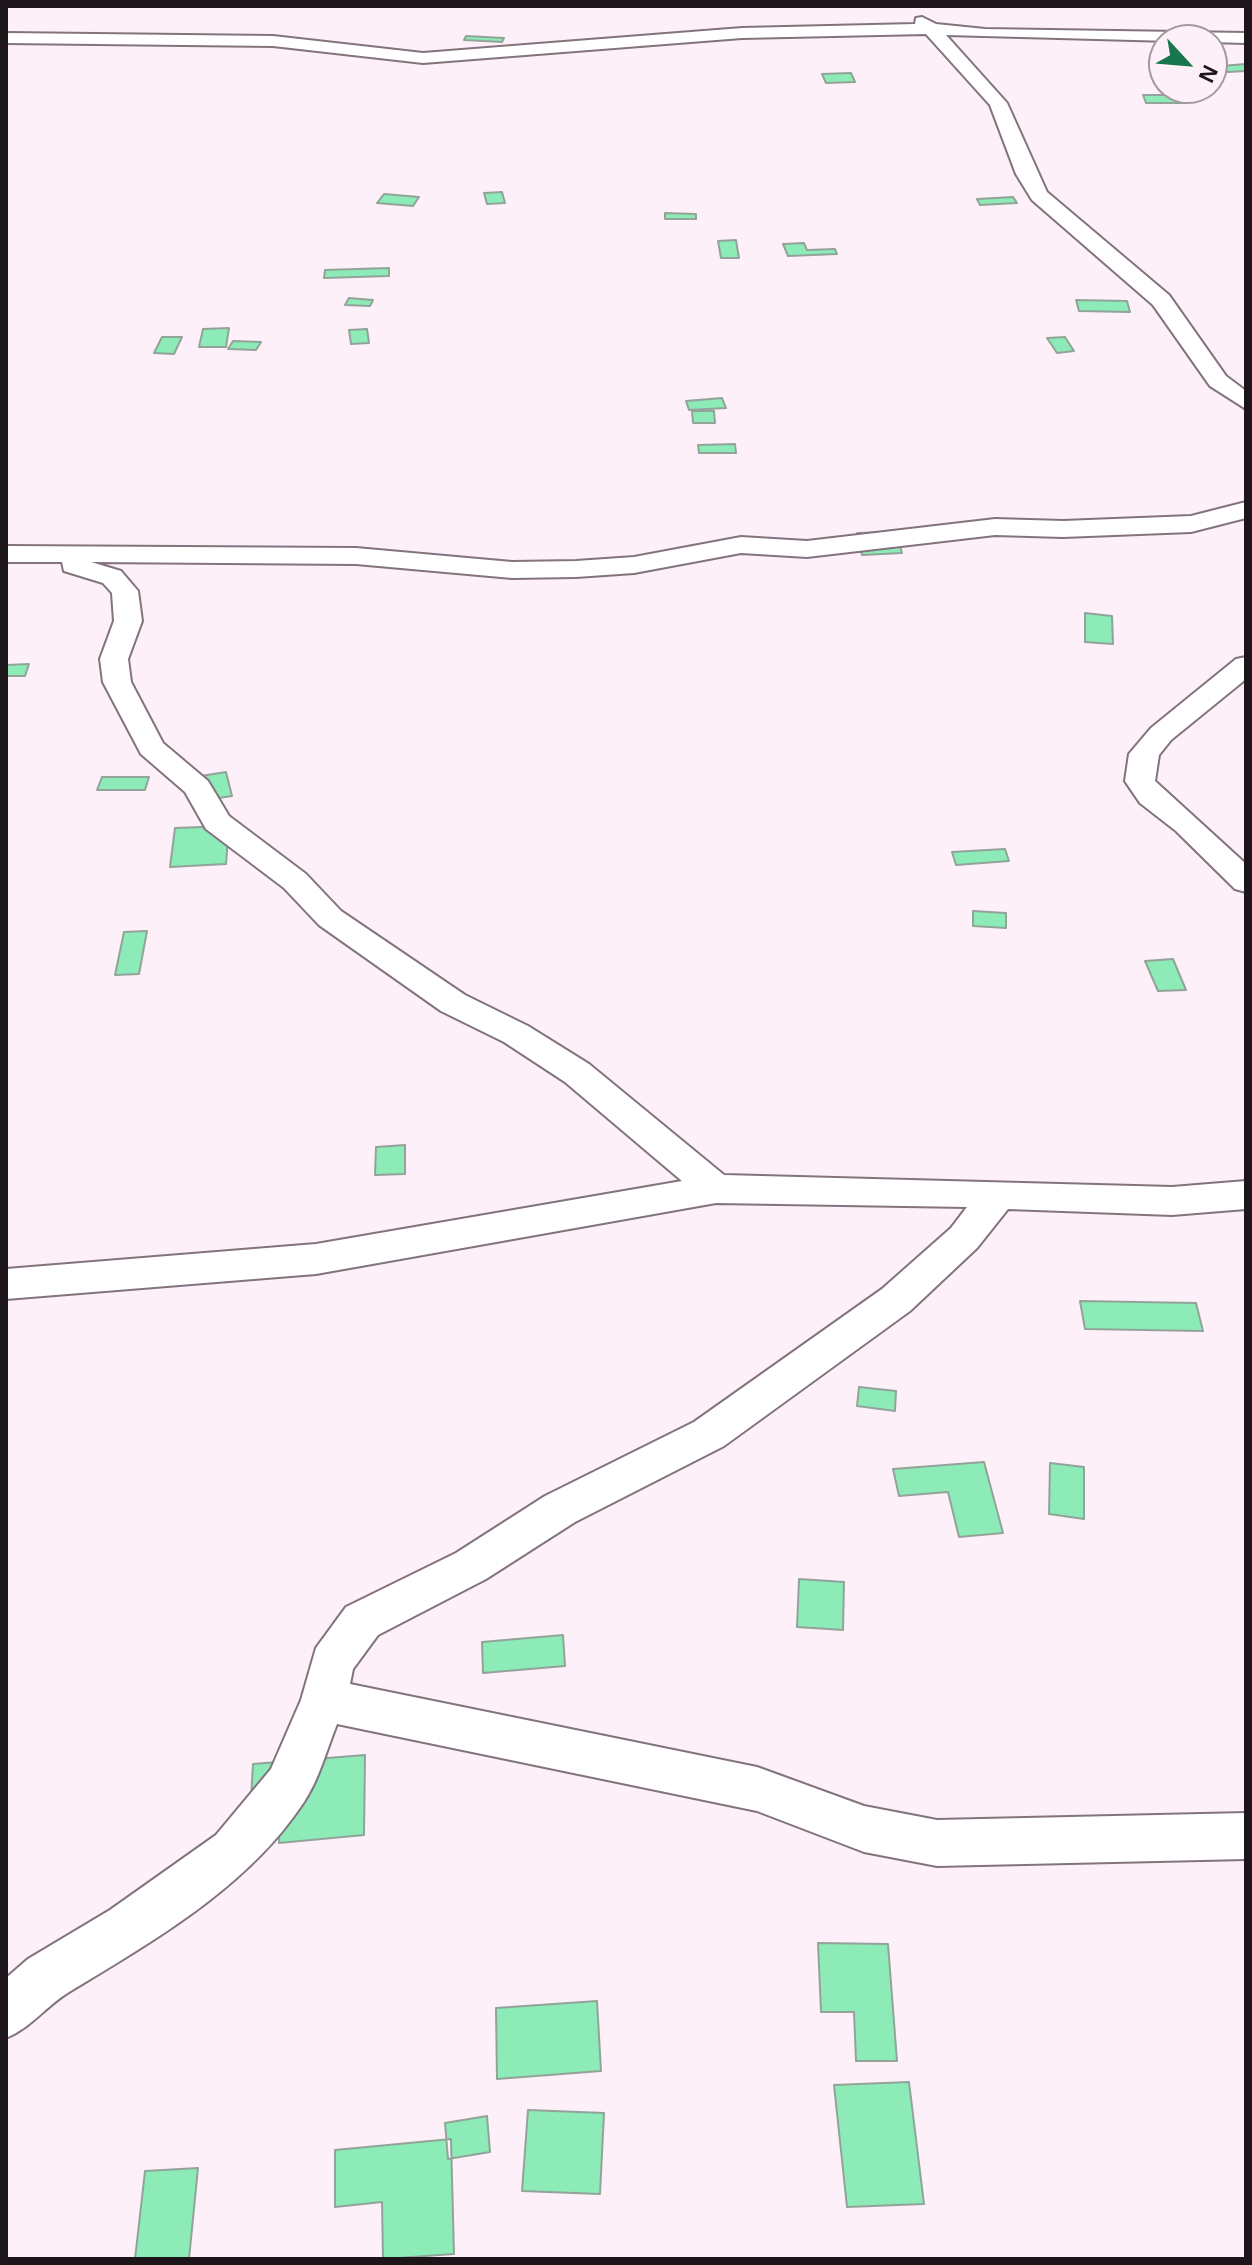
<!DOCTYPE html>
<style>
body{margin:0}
#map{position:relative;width:1252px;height:2265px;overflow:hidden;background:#fef0f9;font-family:Helvetica,sans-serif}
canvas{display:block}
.frame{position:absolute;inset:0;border:8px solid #1c161a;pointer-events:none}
.north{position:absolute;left:1148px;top:24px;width:80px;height:80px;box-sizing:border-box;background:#fef0f9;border:2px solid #a499a0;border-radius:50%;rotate:116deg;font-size:22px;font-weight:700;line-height:32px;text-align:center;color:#1c161a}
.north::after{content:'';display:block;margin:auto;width:28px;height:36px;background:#17764c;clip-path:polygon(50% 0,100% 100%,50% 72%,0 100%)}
</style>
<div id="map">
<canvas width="1252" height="2265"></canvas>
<div class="frame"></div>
<div class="north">N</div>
</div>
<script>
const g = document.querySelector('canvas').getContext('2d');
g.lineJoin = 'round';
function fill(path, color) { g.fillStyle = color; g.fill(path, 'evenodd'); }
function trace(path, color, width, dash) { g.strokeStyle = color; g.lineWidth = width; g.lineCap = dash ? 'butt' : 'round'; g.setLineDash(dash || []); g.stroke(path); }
const building = new Path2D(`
 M466,36L504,38L502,42L464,40Z
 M1246,64V71L1228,72L1221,66Z
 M851,73L855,82L826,83L822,74Z
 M1143,95H1183L1186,103H1146Z
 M502,192L505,203L487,204L484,193Z
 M384,194L419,197L413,206L377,203Z
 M1013,197L1017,203L980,205L977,199Z
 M665,213L696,214V219H665Z
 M736,240L739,258H721L718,241Z
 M804,243L807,250L835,249L837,254L788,256L783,244Z
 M389,268V276L324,278L325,270Z
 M349,298L373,300L370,306L345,305Z
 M1076,300L1127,301L1130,312L1079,311Z
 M229,328L226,347H199L203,329Z
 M367,329L369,343L351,344L349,330Z
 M162,337H182L174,354L154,353Z
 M1065,337L1074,351L1057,353L1047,338Z
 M233,341L261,342L256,350L228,349Z
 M722,398L726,408L689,410L686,401Z
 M692,411H714L715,423H693Z
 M735,444L736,453H699L698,445Z
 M896,532L902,553L862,555L857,533Z
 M1085,613L1112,616L1113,644L1085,642Z
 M29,664L25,676H6V665Z
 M226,772L232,796L206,800L201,776Z
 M102,777H149L145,790H97Z
 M229,826L226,864L170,867L175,828Z
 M1005,849L1009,861L956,865L952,852Z
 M973,911L1006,913V928L973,926Z
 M147,931L139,974L115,975L124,932Z
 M1173,959L1186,990L1158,991L1145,961Z
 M405,1145V1174L375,1175L376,1147Z
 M1080,1301L1196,1303L1203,1331L1085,1329Z
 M859,1387L896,1391L895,1411L857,1406Z
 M984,1462L1003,1533L959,1537L948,1492L899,1496L893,1469Z
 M1050,1463L1084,1467V1519L1049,1514Z
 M799,1579L844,1582L843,1630L797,1627Z
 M563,1635L565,1666L483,1673L482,1642Z
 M365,1755L364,1835L279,1843L280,1813L250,1817L253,1764Z
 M818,1943L888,1944L897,2061H856L854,2012H821Z
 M597,2001L601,2071L497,2079L496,2008Z
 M909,2082L924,2204L847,2207L834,2085Z
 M528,2110L604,2113L600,2194L522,2191Z
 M487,2116L490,2152L448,2159L445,2123Z
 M451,2139L454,2254L383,2259L382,2202L335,2207V2150Z
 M198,2168L189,2259H135L145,2171Z`);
const street = new Path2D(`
 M922,17L936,24L985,29L1246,33V43L946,35L1007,103L1047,192L1169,295L1226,376L1246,391V409L1210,386L1153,305L1032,200L1016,174L990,105L926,34L742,38L423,63L273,46L6,43V33L273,36L423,53L742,28L915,24L916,18Z
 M1246,502V518L1191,532L1063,537L995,535L807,557L741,553L634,573L576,577L512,578L356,564L91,562L121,571L138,591L142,621L128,659L131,682L163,743L208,781L229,816L306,874L341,911L465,995L528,1026L589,1064L724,1175L1172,1187L1246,1181V1209L1172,1215L1008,1209L977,1248L910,1311L724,1446L575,1522L486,1579L378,1635L353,1669L350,1684L757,1767L864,1806L937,1820L1246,1813V1859L937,1866L864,1852L757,1811L337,1724C327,1749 319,1779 304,1802C248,1887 155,1940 69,1992C46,2006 32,2027 6,2038V1978L28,1959L110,1910L216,1835L271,1769L301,1700L316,1648L346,1607L456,1553L545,1496L694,1422L882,1289L951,1228L967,1207L716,1203L316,1274L6,1299V1269L316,1244L682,1181L565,1082L504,1042L441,1011L319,925L284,888L206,829L185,792L141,754L103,682L100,659L114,621L112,593L103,583L64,571L62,562H6V546L356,548L512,562L576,561L634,557L741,537L807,541L995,519L1063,521L1191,516Z
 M1246,657V679L1171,740L1159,755L1155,781L1246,864V892L1235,889L1176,831L1140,803L1125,781L1129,754L1151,728L1236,659Z`);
fill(building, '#8cebb7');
trace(building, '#92a399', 2);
trace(street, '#83737e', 4);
fill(street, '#fff');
</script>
